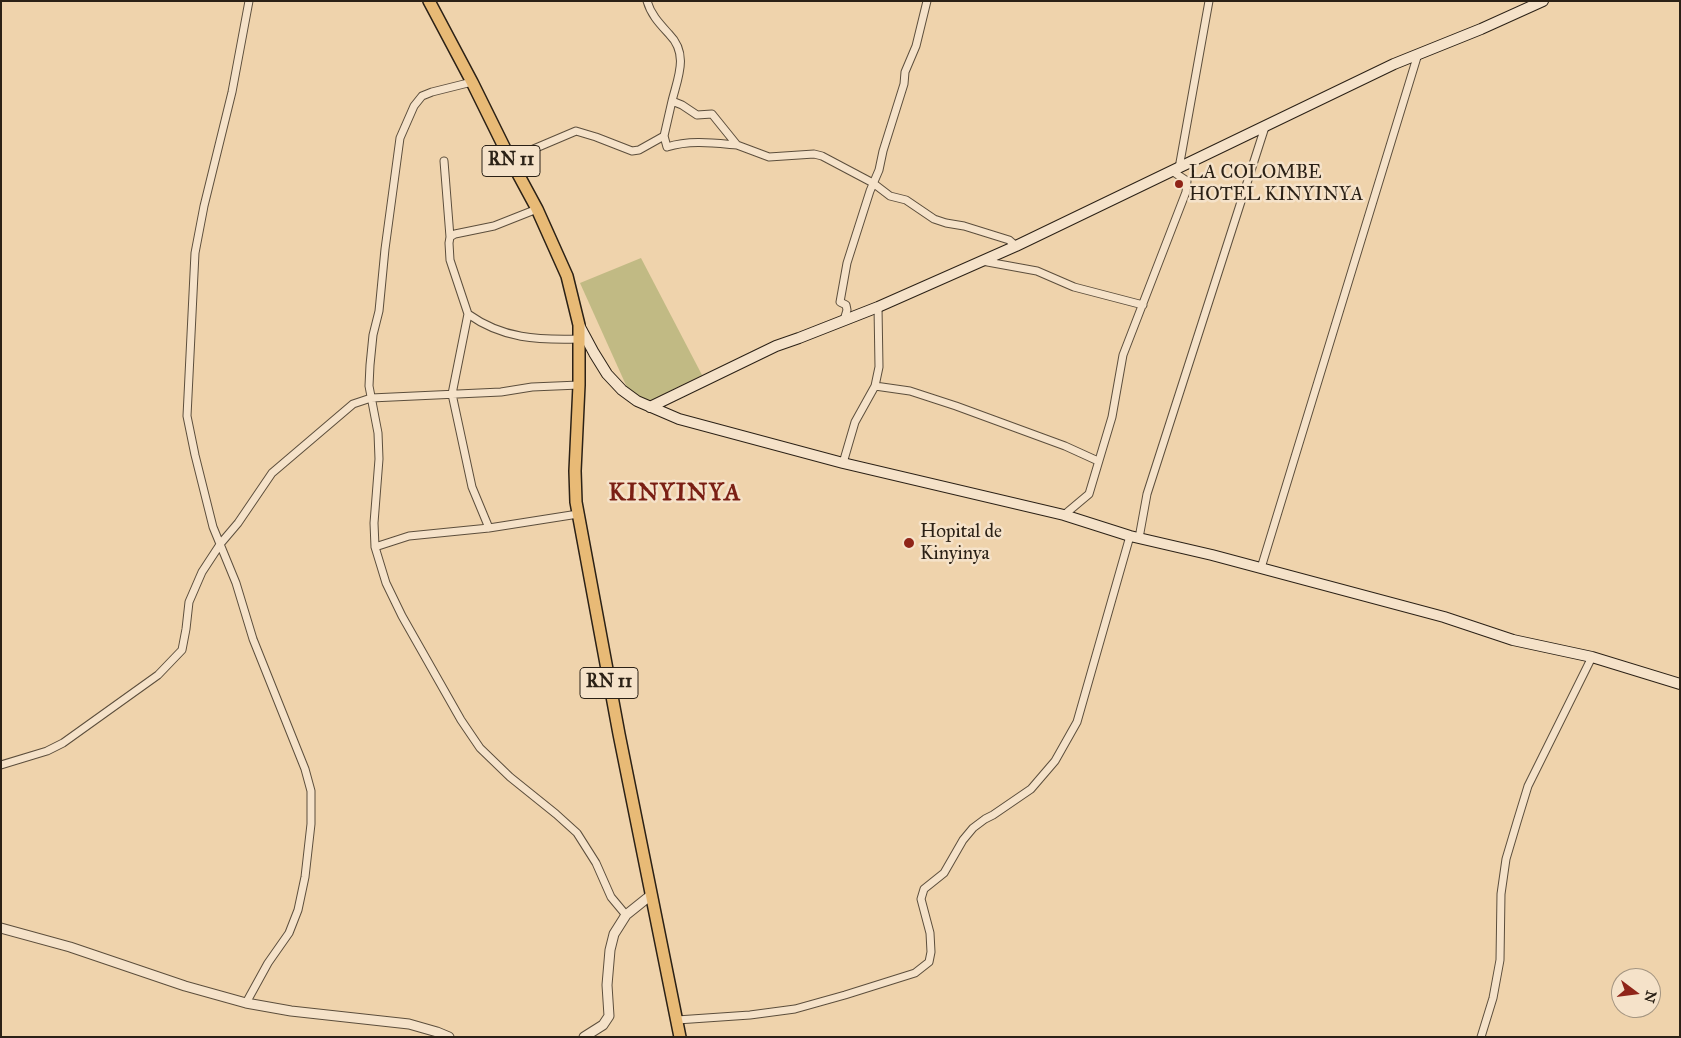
<!DOCTYPE html>
<style>
body{margin:0}
#map{position:relative;width:1681px;height:1038px;overflow:hidden;background:#efd3ac;font-family:"IM FELL Great Primer",serif}
canvas{display:block}
.frame{position:absolute;inset:0;border:2px solid #2b2116;pointer-events:none}
.north{position:absolute;left:1611px;top:968px;width:50px;height:50px;box-sizing:border-box;background:#f5e2c9;border:1px solid #a49581;border-radius:50%;rotate:105deg;font-size:14px;font-weight:700;line-height:20px;text-align:center;color:#2b2116}
.north::after{content:'';display:block;margin:auto;width:18px;height:22px;background:#8f2418;clip-path:polygon(50% 0,100% 100%,50% 72%,0 100%)}
</style>
<div id="map">
<canvas width="1681" height="1038"></canvas>
<div class="frame"></div>
<div class="north">N</div>
</div>
<script>
const g = document.querySelector('canvas').getContext('2d');
g.lineJoin = 'round';
function fill(path, color) { g.fillStyle = color; g.fill(path, 'evenodd'); }
function trace(path, color, width, dash) { g.strokeStyle = color; g.lineWidth = width; g.lineCap = dash ? 'butt' : 'round'; g.setLineDash(dash || []); g.stroke(path); }
function label(font, color, halo, rows, align = 'center') {
  g.font = font + ' "IM FELL Great Primer",serif'; g.lineWidth = 5; g.setLineDash([]); g.textBaseline = 'middle'; g.strokeStyle = halo; g.fillStyle = color; for (const [text, x, y, turn = 0] of rows) {
    g.save(); g.translate(x, y); g.rotate((+turn || 0) * Math.PI / 180); g.textAlign = isNaN(turn) ? turn : align; if (halo) g.strokeText(text, 0, 0); g.fillText(text, 0, 0); g.restore();
  }
}
const green = new Path2D(`
 M641,258L702,375L649,401L630,394L580,283Z`);
const minor = new Path2D(`
 M647,1C651,15 660,24 669,34C689,54 678,77 672,101L682,105L697,115L712,114L737,145L769,157L814,154L822,156L873,183L890,196L906,200L934,219L946,223L964,226L1009,240L1016,246
 M472,82L432,92L422,96L414,106L400,138L385,249L379,311L373,335L370,365L369,386L378,433L379,459L374,523L375,547L386,583L402,616L461,720L480,748L510,777L556,814L577,833L596,863L611,897L626,915
 M672,101L664,136L667,147C690,140 713,143 737,145
 M510,159L576,131L596,137L632,151L639,150L664,136
 M444,161L450,237
 M1179,168L1209,1
 M982,261L1037,271L1074,287L1143,305
 M468,314C503,339 538,340 578,339
 M844,320L847,310L846,305L840,302L847,263L870,191L879,170L883,151L904,84L905,72L916,46L927,1
 M875,386L910,391L956,406L1065,446L1098,461
 M843,463L855,422L875,386L879,367L878,307
 M1064,515L1089,494L1112,417L1123,355L1186,192L1187,181L1172,171
 M489,528L472,487L452,394L468,314L450,260L449,243L450,237L455,234L494,226L537,209
 M1139,538L1147,494L1265,127
 M375,547L409,536L489,528L578,514
 M1261,568L1418,54
 M1,765L47,751L63,743L158,675L182,650L186,629L189,602L202,572L221,543L238,523L272,473L353,404L371,398L501,392L532,387L579,385
 M246,1003L268,963L289,933L298,910L305,877L311,824V791L305,769L253,639L236,583L213,527L195,455L187,416L195,253L204,206L232,92L249,1
 M677,1020L750,1015L795,1009L845,995L915,973L929,962L931,952L930,933L921,899L924,889L944,873L963,840L973,828L985,819L993,815L1031,789L1055,761L1077,722L1130,536
 M1481,1037L1493,998L1500,960L1501,894L1506,859L1517,822L1528,786L1592,657`);
const tertiary = new Path2D(`
 M1,928L70,947L185,986L246,1003L291,1011L409,1024L437,1032L449,1037
 M584,1037L603,1025L609,1016L607,985L610,950L614,934L626,915L651,895`);
const secondary = new Path2D(`
 M579,325L594,353L607,374L622,390L637,401L679,419L843,463L1064,515L1130,536L1212,555L1444,617L1513,640L1592,657L1680,684
 M650,407L776,346L799,338L878,307L1016,246L1394,64L1481,29L1543,1`);
const primary = new Path2D(`
 M429,1L472,82L510,159L537,209L567,276L579,325V385L575,471L576,502L619,734L680,1037`);
const markers = [
 [1179,184,5,"#8f2418"],
 [909,543,6,"#8f2418"]
];
const shields = [
 [511,161,58],
 [609,683,58]
];
const shieldNames = [
 ["RN 11",511,161],
 ["RN 11",609,683]
];
const poiNames = [
 ["LA COLOMBE",1189,173],
 ["HOTEL KINYINYA",1189,195],
 ["Hopital de",920,532],
 ["Kinyinya",920,554]
];
const districtNames = [
 ["KINYINYA",675,494]
];
fill(green, '#c1ba84');
trace(minor, '#5c4e3c', 9);
trace(tertiary, '#5c4e3c', 11);
trace(secondary, '#2b2116', 12);
trace(primary, '#2b2116', 14);
trace(minor, '#f5e2c9', 7);
trace(tertiary, '#f5e2c9', 9);
trace(secondary, '#f5e2c9', 10);
trace(primary, '#e8ba76', 11);
for (const [x, y, r, color] of markers) { const dot = new Path2D(); dot.arc(x, y, r, 0, 2 * Math.PI); g.fillStyle = color; g.fill(dot); trace(dot, '#f5e2c9', 2); }
for (const [x, y, w] of shields) { const box = new Path2D(); box.roundRect(x - w / 2, y - 15.5, w, 31, 4); g.fillStyle = '#f5e2c9'; g.fill(box); trace(box, '#2b2116', 1); }
label('bold 18px', '#2b2116', null, shieldNames);
label('19px', '#2b2116', '#f5e2c9', poiNames, 'left');
g.letterSpacing = '1px';
label('bold 24px', '#7a1f14', '#f5e2c9', districtNames);
g.letterSpacing = '0px';
</script>
